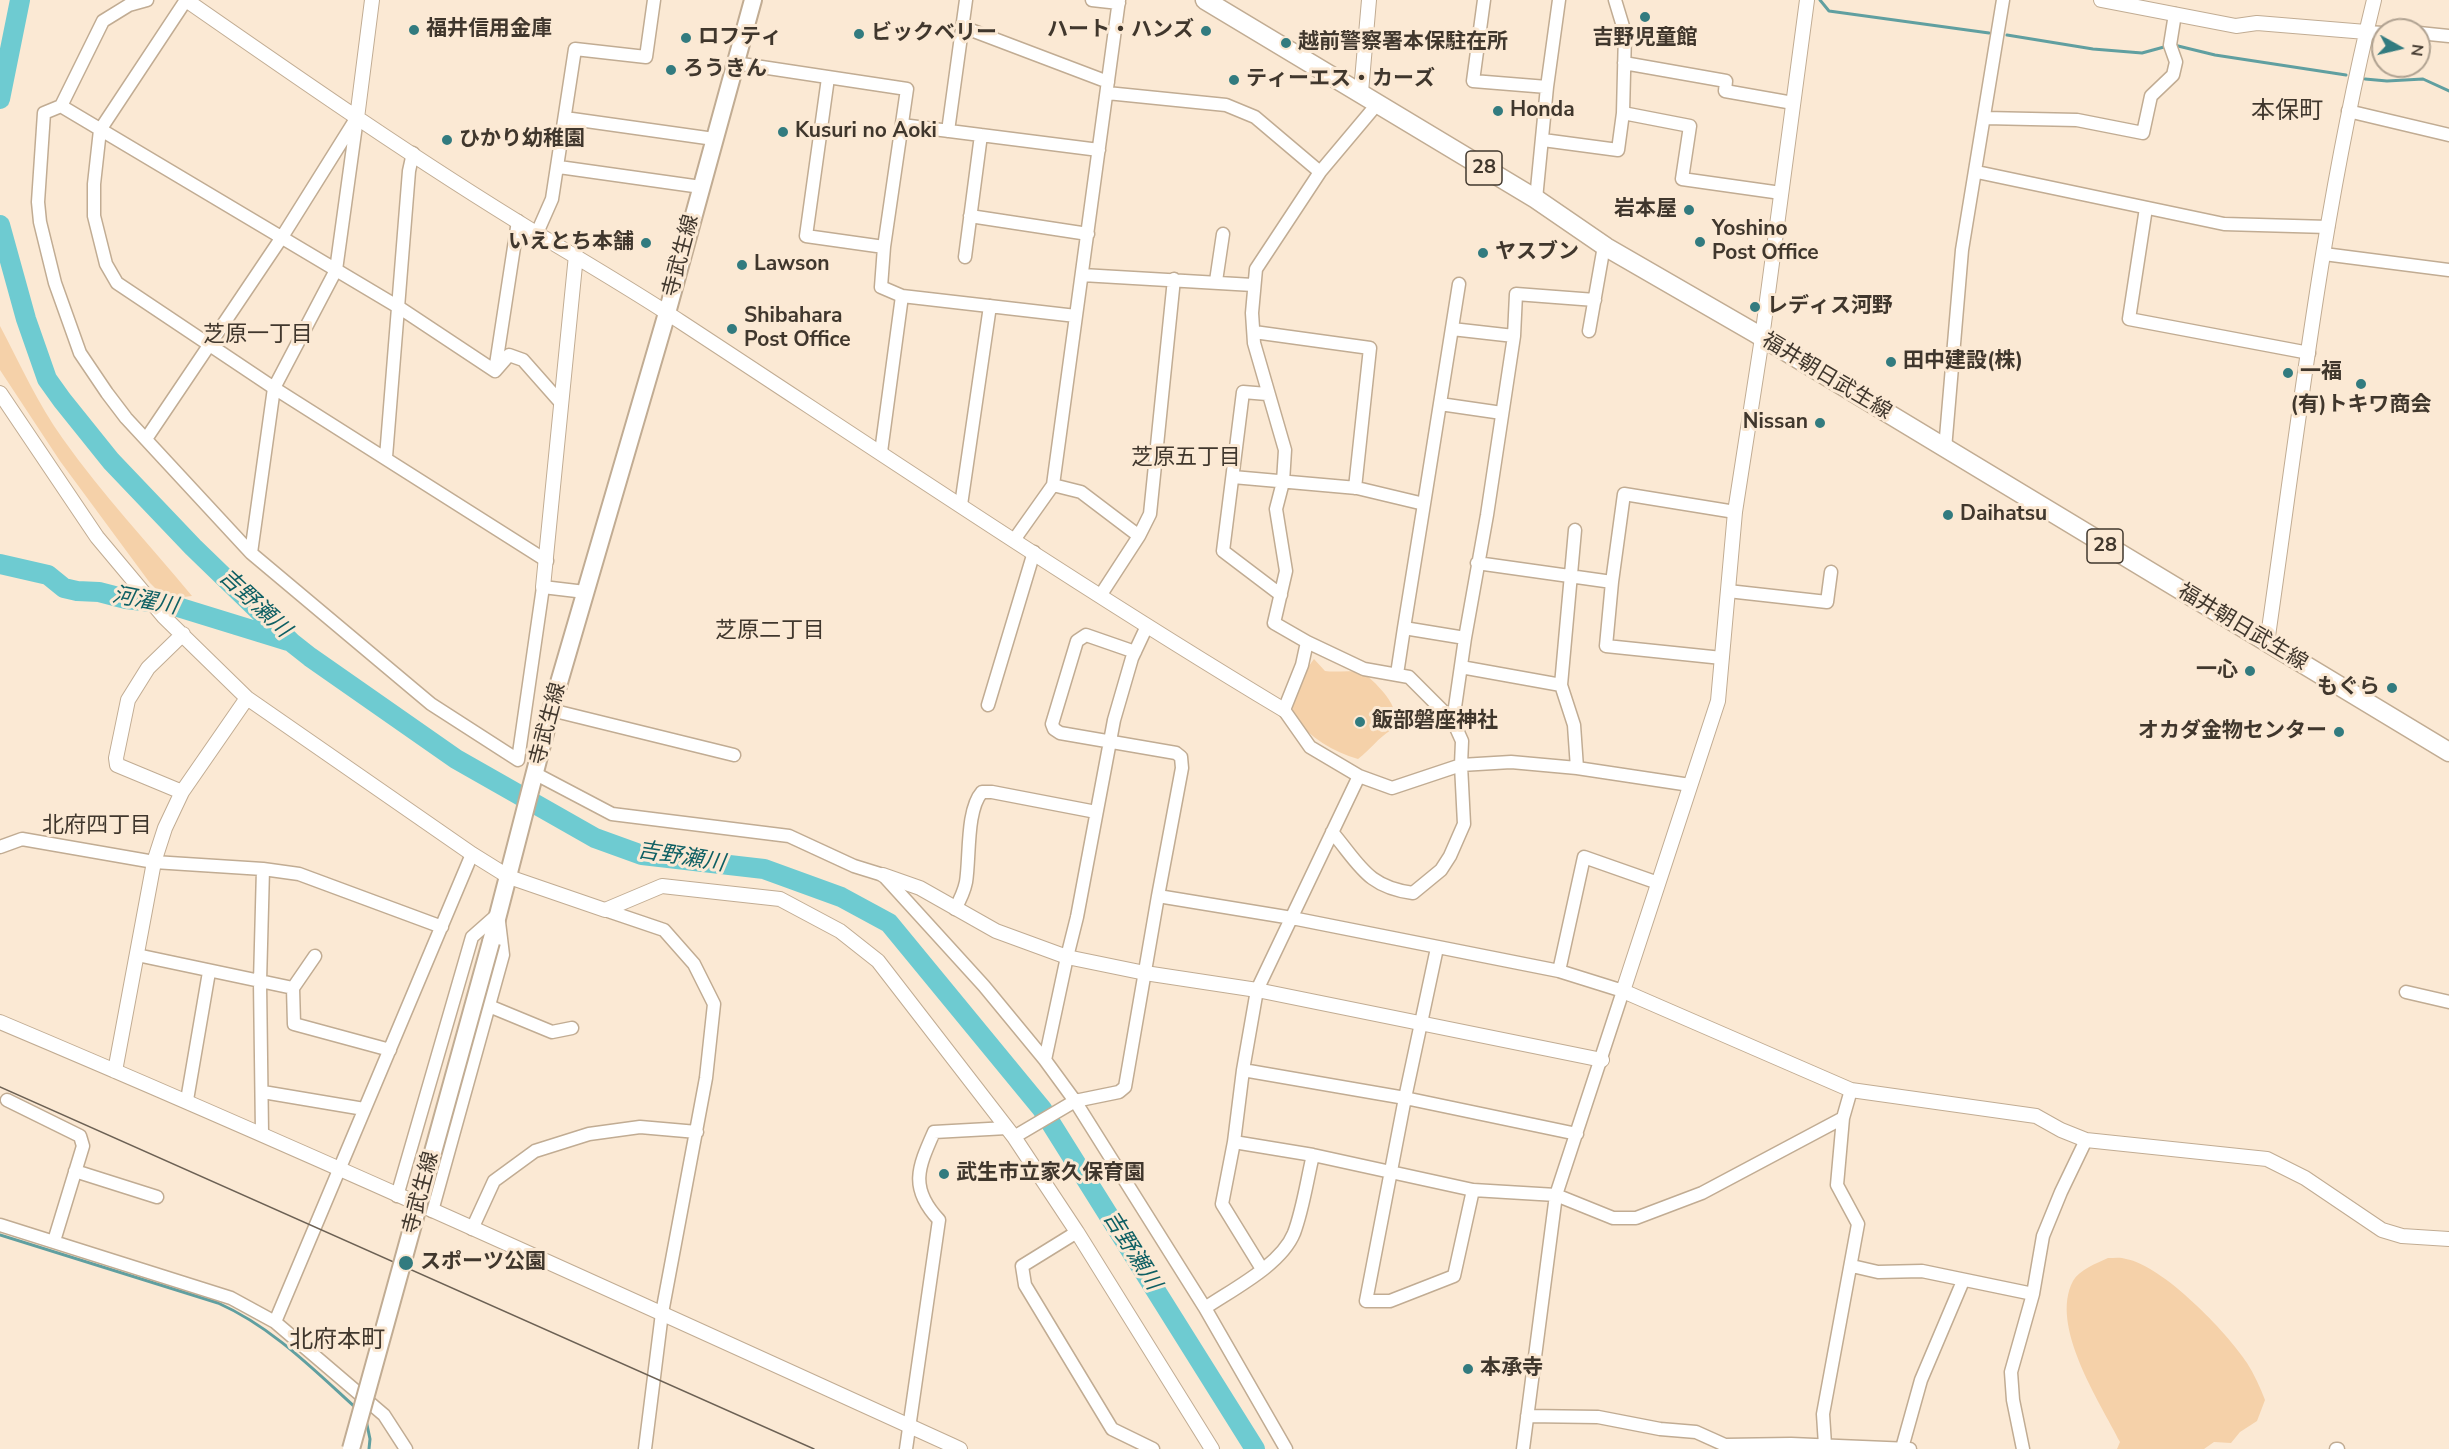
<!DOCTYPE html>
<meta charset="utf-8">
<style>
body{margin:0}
#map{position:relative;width:2449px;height:1449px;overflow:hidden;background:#fbe9d4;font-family:"Nunito Sans",sans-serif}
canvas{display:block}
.north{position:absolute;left:2371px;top:18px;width:60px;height:60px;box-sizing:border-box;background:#fbe9d4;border:2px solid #b0a291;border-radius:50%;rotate:98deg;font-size:16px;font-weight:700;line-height:24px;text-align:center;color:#40372d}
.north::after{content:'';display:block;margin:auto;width:21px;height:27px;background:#327b7f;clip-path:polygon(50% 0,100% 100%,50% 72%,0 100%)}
</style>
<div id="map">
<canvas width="2449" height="1449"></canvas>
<div class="north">N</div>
</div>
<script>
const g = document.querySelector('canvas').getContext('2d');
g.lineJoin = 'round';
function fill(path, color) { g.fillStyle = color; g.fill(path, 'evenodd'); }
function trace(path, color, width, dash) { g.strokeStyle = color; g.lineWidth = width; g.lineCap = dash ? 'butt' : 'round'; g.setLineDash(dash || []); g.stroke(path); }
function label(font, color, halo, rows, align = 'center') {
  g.font = font + ' "Nunito Sans","Noto Sans JP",sans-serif'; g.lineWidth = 6; g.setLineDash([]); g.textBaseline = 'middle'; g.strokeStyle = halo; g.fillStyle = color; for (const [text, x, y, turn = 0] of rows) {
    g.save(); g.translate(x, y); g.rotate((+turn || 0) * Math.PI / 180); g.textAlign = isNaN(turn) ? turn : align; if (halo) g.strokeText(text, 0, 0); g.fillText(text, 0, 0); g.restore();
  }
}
const green = new Path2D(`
 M0,326C20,364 38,404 63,439C102,494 149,544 192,596L166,599L150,583L60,461L0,370Z
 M1314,659L1325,671C1338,673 1350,669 1362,673C1370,676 1387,695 1391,703C1396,711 1394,722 1391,730C1378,738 1370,750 1358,759C1333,752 1310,737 1293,717C1290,698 1302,674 1314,659Z
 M2108,1258C2114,1258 2121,1257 2126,1259C2162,1265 2227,1332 2247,1363C2254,1374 2260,1387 2265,1400L2257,1421L2240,1432L2231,1443L2214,1442L2204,1449H2117L2120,1442C2100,1402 2049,1326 2073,1281C2079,1270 2097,1263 2108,1258Z`);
const stream = new Path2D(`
 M1820,0L1829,11L1989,33
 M2007,35L2093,49L2142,53L2164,47
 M2174,45L2215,55L2346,75
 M2365,79L2387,81L2423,79L2449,91
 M0,1235L218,1303C272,1327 313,1369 356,1408
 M366,1420L370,1439L369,1449`);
const river = new Path2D(`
 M0,99L20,0
 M0,225L26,319L47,379L62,400L111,461L193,547L291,642L310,657L456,759L595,838L642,855L764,869L841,897L889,923L1042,1109L1255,1449
 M0,564L48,575L64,588L77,591L99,592L126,599L168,604L288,641`);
const minor = new Path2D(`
 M147,0L129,5L103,21L61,106L44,113L38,202L40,222L55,283L80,353L107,393L126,418L251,553L431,704L518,760L543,587L585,592
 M186,0L100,130L94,184V216L106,264L117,283L274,388L547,561
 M1092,0L1119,3
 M1484,0L1473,81L1547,87
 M963,27L1108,82
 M2366,32L2383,33
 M2419,33L2449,36
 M735,63L907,89L884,247L881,287L902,296L1076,316
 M1624,63L1726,81L1725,91L1793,103
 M828,78L806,236L884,247
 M1107,93L1226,105L1255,117L1320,172
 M1378,103L1320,172L1256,269L1252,313L1254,343L1285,450L1283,482L1276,509L1286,571L1274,623L1307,642L1302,665L1284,710L1310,747L1359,776L1392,788L1461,765L1511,762L1577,768L1690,785
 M61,106L400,308L495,371L509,355L523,360L561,403
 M2348,111L2449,135
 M1623,113L1690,126L1682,179L1781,193
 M565,118L714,139
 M1985,118L2077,120L2143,133L2151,96L2173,75L2176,62L2170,45L2175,14
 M902,125L1099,150
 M948,131L966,0
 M1543,140L1618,150L1623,113L1625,33L1615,0
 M559,167L701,187
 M1977,172L2224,224L2328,227
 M1536,199L1547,87L1559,0
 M2146,208L2129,319L2309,353
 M970,216L1088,234
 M537,233L552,199L575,49L646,57L654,0
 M2324,254L2449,270
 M965,257L981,135
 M1082,275L1253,285
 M1216,281L1223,234
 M1452,329L1514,336
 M1589,331L1604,246
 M1254,332L1370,348L1355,488
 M495,371L518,221
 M1267,394L1243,392L1223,551L1281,595
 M1440,404L1502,413
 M146,439L282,237L354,122
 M1945,449L1962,250L2003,0
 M881,452L902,296
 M386,457L409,171L413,153
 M1233,477L1357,488L1424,504L1404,628L1465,638L1487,515L1514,336L1516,294L1595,300
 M1053,485L1081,492L1139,536L1100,596
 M1424,504L1459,284
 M961,505L990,306
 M1575,530L1561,685L1574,725L1577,768
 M1139,536L1150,514L1174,279
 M1014,540L1053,485L1119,0
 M251,553L274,388L336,270L357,118
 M1477,563L1612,582L1624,494L1735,512
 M1612,582L1606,646L1722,658
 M1728,591L1827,602L1831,572
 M1307,642L1364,669L1409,677L1453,721
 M1135,652L1086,635L1077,641L1052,724L1054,729L1060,733L1176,753L1181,757L1182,768L1158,896
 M1461,667L1561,685
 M1397,674L1404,628
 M988,705L1034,552
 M551,710L734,755
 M536,774L612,814L789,836L854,866L883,875L984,986L1045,1060L1075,1101L1205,1308L1286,1449
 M1332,832C1360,865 1367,887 1413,893L1441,870L1450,856L1464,824L1461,765L1462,741L1453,721L1465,638
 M0,847L22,839L154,862L263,869L299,874L442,927
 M955,909C960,900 964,892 966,882C970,858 966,810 982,792H992L1096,812
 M605,910L664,930L694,964L714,1004L706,1078L662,1313L645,1449
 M1437,948L1405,1098L1366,1301H1390L1454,1276L1473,1190
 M137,955L293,988
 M315,956L293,988L294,1024L390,1050
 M1559,971L1584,857L1658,883
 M2406,992L2449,1002
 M489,1006L552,1032L572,1028
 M1045,1060L1067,957L1077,917L1114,720L1132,658L1147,626
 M1243,1070L1405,1098L1577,1134
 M263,1092L364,1109
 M7,1100L80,1136L83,1146L54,1241
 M187,1100L209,972
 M262,1133L260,982L263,869
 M1014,1137L1075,1101L1119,1092L1125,1087L1158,896L1292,918L1559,971L1623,991L1556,1195L1523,1449
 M1234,1142L1313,1155L1473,1190L1556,1195L1613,1218H1636L1702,1193L1843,1118
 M75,1171L157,1197
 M397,1196L472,937L498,914
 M432,1211L503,955L499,922
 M0,1225L231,1298L275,1322L384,1415L406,1449
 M472,1229L494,1181L535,1151L589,1134L640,1127L697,1132
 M1077,1232L1022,1266L1025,1285L1112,1429L1153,1449
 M1852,1266L1878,1272L1922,1271L2033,1294
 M1262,1269L1222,1204L1234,1142L1243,1070L1257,990L1359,776
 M1205,1308C1233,1289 1281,1265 1294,1233C1303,1209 1307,1180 1313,1155
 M275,1322L472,854
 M1527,1416L1598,1417L1660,1429L1696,1432L1725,1445L1791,1444L1910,1449
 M1825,1445L1823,1414L1858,1224L1837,1185L1843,1118L1851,1090
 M1902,1448L1921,1380L1963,1281
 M906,1449L939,1220C909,1188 918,1168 934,1132L1007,1128
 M2023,1449L2013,1400L2011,1372L2033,1294L2043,1236L2061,1192L2086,1140
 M2336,1449H2338`);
const tertiary = new Path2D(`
 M186,0C301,80 416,160 536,233C585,262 634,291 681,322C881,453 1079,587 1284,710
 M1807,0L1762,338L1735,512L1718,701L1623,991L1851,1090L2036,1116L2061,1130L2086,1140L2267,1159L2305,1178L2382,1230L2402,1236L2449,1239
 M2101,0L2236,26L2257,23L2366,32
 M1361,92L1369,0
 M357,118L372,0
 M0,393L97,537L164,617L247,698L472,854L509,877L605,910L662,886L780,899L840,931L878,961L1014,1137L1077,1232L1212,1449
 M543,587L576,255
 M2267,643C2298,429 2322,211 2374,0
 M182,792L117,765L116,758L128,700L148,668L183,634
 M883,875L920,888L996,931L1067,957L1145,973L1257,990L1602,1060
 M0,1022C323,1158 641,1304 960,1449
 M115,1071L154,862L165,828L182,792L247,698`);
const secondary = new Path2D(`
 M491,942L551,710L667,313L753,0`);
const primary = new Path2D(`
 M1205,0L1536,199L1606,247L1755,333L2449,752`);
const tram = new Path2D(`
 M0,1087L814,1449`);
const secondaryBridge = new Path2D(`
 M351,1449L491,942`);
const markers = [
 [1645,17,6,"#327b7f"],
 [414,30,6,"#327b7f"],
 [1206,31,6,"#327b7f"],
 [859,34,6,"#327b7f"],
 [686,38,6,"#327b7f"],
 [1286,43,6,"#327b7f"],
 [671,70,6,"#327b7f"],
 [1234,80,6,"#327b7f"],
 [1498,111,6,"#327b7f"],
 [783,132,6,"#327b7f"],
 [447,140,6,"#327b7f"],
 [1689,210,6,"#327b7f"],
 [1700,242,6,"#327b7f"],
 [646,243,6,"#327b7f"],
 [1483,253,6,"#327b7f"],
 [742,265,6,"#327b7f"],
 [1755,307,6,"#327b7f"],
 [732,329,6,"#327b7f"],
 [1891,362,6,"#327b7f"],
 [2288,373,6,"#327b7f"],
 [2361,384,6,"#327b7f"],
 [1820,423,6,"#327b7f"],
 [1948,515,6,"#327b7f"],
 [2250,671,6,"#327b7f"],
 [2392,688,6,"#327b7f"],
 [1360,722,6,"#327b7f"],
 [2339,732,6,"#327b7f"],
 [944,1174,6,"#327b7f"],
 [406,1263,8,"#327b7f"],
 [1468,1369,6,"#327b7f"]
];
const shields = [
 [1484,168,36],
 [2105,546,36]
];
const shieldNames = [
 ["28",1484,168],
 ["28",2105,546]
];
const poiNames = [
 ["福井信用金庫",426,30],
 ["ハート・ハンズ",1194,31,"right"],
 ["ビックベリー",871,34],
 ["ロフティ",698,38],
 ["吉野児童館",1645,39,"center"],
 ["越前警察署本保駐在所",1298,43],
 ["ろうきん",683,70],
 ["ティーエス・カーズ",1246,80],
 ["Honda",1510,111],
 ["Kusuri no Aoki",795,132],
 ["ひかり幼稚園",459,140],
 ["岩本屋",1677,210,"right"],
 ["Yoshino",1712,230],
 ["Post Office",1712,254],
 ["いえとち本舗",634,243,"right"],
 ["ヤスブン",1495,253],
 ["Lawson",754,265],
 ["レディス河野",1767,307],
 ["Shibahara",744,317],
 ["Post Office",744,341],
 ["田中建設(株)",1903,362],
 ["一福",2300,373],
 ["(有)トキワ商会",2361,406,"center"],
 ["Nissan",1808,423,"right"],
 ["Daihatsu",1960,515],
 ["一心",2238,671,"right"],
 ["もぐら",2380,688,"right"],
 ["飯部磐座神社",1372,722],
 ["オカダ金物センター",2327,732,"right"],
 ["武生市立家久保育園",956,1174],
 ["スポーツ公園",420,1263],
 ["本承寺",1480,1369]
];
const streetNames = [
 ["寺武生線",682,256,-75],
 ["福井朝日武生線",1826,377,31],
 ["福井朝日武生線",2242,628,31],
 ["寺武生線",549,724,-75],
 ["寺武生線",422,1193,-75]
];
const neighbourhoodNames = [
 ["芝原一丁目",258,336],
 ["芝原五丁目",1186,459],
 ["芝原二丁目",770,632],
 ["北府四丁目",97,827]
];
const waterNames = [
 ["河濯川",145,602,11],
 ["吉野瀬川",254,604,43],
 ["吉野瀬川",681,858,9],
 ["吉野瀬川",1131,1251,58]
];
const quarterNames = [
 ["本保町",2287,112],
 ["北府本町",337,1341]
];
fill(green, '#f5d1a9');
trace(stream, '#609fa0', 3);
trace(river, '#6ecbd1', 20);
trace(minor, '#c1ac93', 15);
trace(tertiary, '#c1ac93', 16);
trace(secondary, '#c1ac93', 20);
trace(primary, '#c1ac93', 21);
trace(minor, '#fff', 12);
trace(tertiary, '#fff', 14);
trace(secondary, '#fff', 16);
trace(primary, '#fff', 18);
trace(tram, '#6c6154', 1.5);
trace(secondaryBridge, '#c1ac93', 20, []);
trace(secondaryBridge, '#fff', 16);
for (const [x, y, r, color] of markers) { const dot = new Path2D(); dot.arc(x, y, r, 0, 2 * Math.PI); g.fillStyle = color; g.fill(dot); trace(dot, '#fbe9d4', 2); }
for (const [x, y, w] of shields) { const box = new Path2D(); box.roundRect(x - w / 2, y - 17, w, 34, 4.5); g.fillStyle = '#fbe9d4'; g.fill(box); trace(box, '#40372d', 1.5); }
label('bold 20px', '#40372d', null, shieldNames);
label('bold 21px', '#40372d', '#fbe9d4', poiNames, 'left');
label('21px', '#40372d', '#fbe9d4', streetNames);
label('22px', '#40372d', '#fbe9d4', neighbourhoodNames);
label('italic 22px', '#0e5f63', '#fbe9d4', waterNames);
label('24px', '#40372d', '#fbe9d4', quarterNames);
</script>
